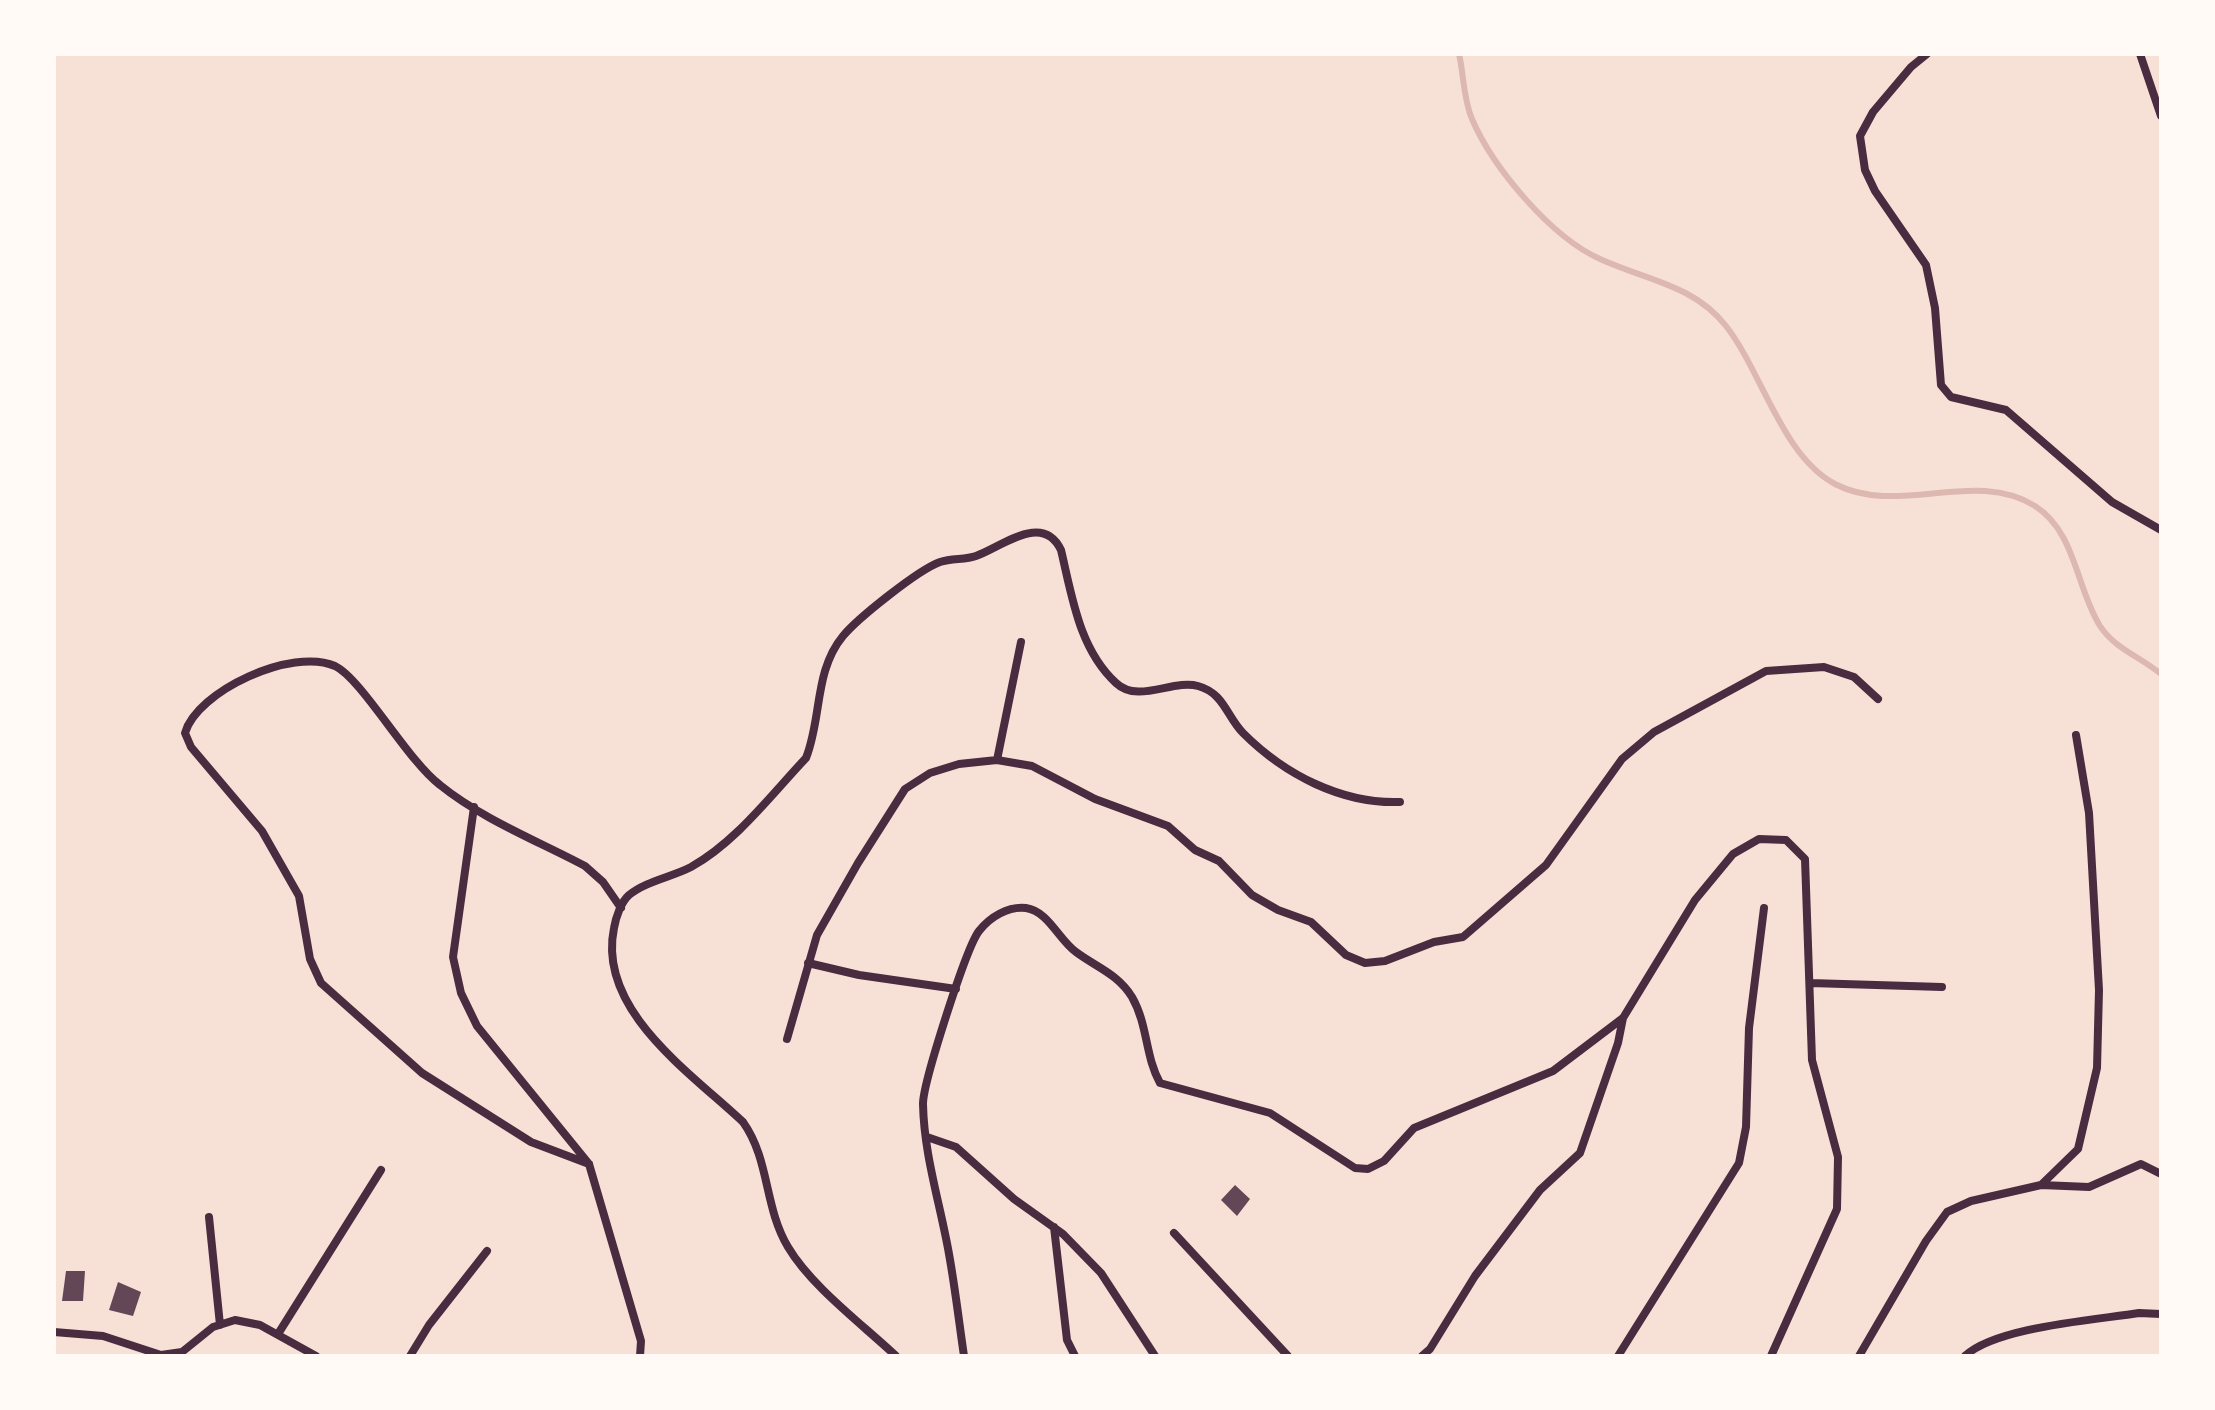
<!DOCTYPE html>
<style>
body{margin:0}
#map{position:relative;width:2215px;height:1410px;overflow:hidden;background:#f7e1d7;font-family:Karla,sans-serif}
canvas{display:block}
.frame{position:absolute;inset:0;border:56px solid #fffaf5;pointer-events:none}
</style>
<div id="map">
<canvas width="2215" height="1410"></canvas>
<div class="frame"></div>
</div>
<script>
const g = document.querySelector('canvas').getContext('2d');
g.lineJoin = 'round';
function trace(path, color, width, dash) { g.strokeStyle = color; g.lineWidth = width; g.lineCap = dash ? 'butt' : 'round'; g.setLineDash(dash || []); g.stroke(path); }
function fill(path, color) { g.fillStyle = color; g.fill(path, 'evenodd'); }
const stream = new Path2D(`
 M1459,54C1464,75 1463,98 1472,119C1493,168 1551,237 1600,259C1646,280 1694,285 1726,326C1762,372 1782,456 1835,484C1898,517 1974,468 2035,506C2076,532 2076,588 2100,626C2115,649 2141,657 2161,674`);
const building = new Path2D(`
 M1235,1185L1250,1199L1237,1216L1221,1200Z
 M66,1271H85L83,1301H62Z
 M118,1282L141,1292L133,1316L109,1310Z`);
const minor = new Path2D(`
 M1927,54L1911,67L1873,112L1860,136L1865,170L1875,191L1926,265L1935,308L1941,385L1951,397L2006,410L2112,502L2161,530
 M2140,54L2161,116
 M997,760L1021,642
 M474,807L453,957L461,993L477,1026L589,1164L641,1341L640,1356
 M808,963L859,975L956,989
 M1810,983L1942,987
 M787,1039L817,935L858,863L905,789L930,773L959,764L997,760L1032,766L1095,799L1168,826L1195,850L1219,861L1252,895L1278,910L1311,922L1346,955L1365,963L1385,961L1434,942L1463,937L1546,865L1622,759L1654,732L1766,671L1824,667L1854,677L1878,699
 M927,1137L956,1147L1014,1199L1063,1234L1101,1273L1155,1356
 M589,1164L531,1142L422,1073L321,983L310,959L299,896L262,831L191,747L185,733C197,691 292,647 335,666C362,679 407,760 440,785C482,819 538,841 585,866L603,882L621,908
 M2041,1185L2089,1187L2141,1164L2161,1174
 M209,1217L220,1325
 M1054,1227L1067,1340L1075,1356
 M1174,1233L1288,1356
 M54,1332L103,1336L161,1355L182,1352L213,1327L235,1320L260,1325L316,1356
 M278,1334L381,1170
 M410,1356L429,1325L487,1251
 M896,1356C862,1324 811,1286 788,1247C764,1207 770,1160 743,1122C690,1072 597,1010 614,928C616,917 621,902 629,895C646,881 672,877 691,867C736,842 771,795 806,758C822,718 814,671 843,636C858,618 918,570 940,562C952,558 965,560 976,556C1003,546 1043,512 1061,550C1072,596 1079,649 1116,683C1138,704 1173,679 1198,686C1224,693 1227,717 1243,733C1285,775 1342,804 1400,802
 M964,1356C959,1322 955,1287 949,1254C940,1203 924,1155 923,1104C923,1083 966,948 979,931C990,917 1008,906 1026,908C1048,911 1059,940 1076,952C1096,967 1118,974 1132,997C1148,1025 1145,1056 1160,1083L1270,1113L1355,1168L1368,1169L1384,1161L1414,1128L1553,1071L1623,1018
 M1422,1356L1430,1349L1475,1276L1540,1190L1580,1153L1618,1043L1623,1018L1695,900L1733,854L1759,839L1786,840L1805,859L1812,1060L1838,1157L1837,1209L1771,1356
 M1618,1356L1739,1163L1746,1127L1749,1028L1764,908
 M1859,1356L1926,1241L1947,1212L1971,1201L2041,1185L2078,1149L2097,1068L2099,990L2089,813L2076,735
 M1965,1356C1995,1327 2095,1320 2139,1313L2161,1314`);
trace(stream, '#dcb8b0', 6);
fill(building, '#644757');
trace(minor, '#4a2c40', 8);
</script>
